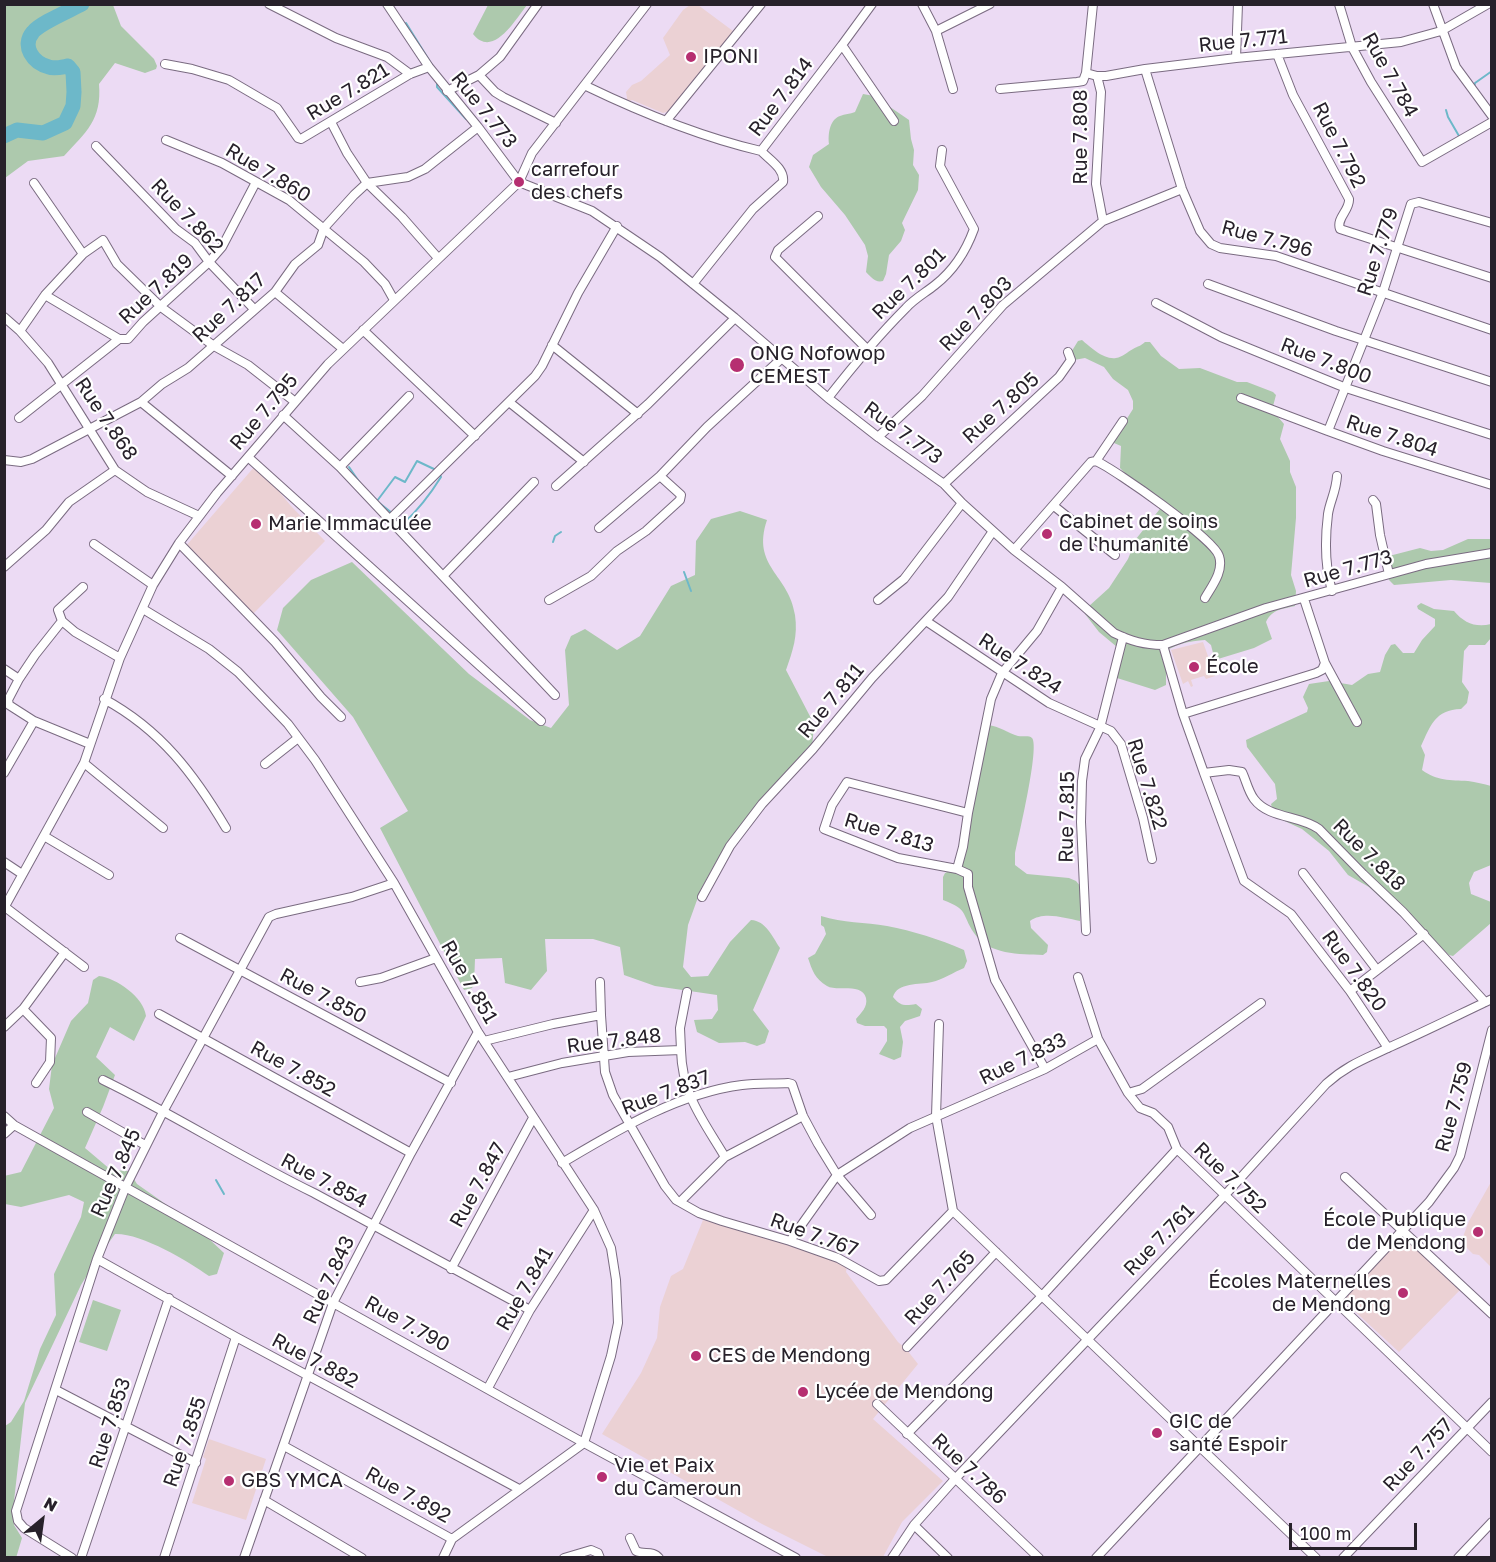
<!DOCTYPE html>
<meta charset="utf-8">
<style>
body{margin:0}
#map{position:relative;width:1496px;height:1562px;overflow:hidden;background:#ecdbf4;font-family:"Golos Text",sans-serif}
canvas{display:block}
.frame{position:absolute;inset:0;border:6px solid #27212a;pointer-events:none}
.north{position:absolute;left:12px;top:1490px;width:60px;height:60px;-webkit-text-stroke:4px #fff;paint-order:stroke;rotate:29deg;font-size:16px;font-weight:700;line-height:24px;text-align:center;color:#27212a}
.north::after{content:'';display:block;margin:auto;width:21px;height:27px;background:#27212a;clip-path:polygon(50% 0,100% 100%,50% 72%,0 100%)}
.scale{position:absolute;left:1289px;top:1523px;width:128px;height:27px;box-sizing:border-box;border:3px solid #27212a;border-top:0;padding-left:8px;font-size:18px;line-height:21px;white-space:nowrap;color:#27212a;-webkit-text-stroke:4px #fff;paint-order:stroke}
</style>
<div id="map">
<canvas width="1496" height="1562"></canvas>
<div class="frame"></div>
<div class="north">N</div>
<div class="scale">100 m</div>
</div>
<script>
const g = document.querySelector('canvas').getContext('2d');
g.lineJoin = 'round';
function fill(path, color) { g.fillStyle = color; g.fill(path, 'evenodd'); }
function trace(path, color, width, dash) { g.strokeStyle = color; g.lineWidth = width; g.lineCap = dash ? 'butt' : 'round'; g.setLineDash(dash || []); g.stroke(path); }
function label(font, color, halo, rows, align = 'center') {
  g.font = font + ' "Golos Text",sans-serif'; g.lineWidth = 4.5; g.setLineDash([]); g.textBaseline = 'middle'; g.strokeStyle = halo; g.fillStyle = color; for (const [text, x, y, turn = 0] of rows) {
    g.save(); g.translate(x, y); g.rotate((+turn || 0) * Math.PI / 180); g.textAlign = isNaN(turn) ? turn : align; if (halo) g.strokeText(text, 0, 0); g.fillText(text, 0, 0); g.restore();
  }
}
const education = new Path2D(`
 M690,5H698L733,31L674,110L663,113L632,100L625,103L627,98L626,92L632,85L641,81L670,55L663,38L683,10Z
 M255,466L273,484L291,506L325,541L253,614L185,547Z
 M1203,642L1215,676L1206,679L1204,676L1194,679L1191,680L1193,686L1191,687L1188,681L1183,684L1171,650Z
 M1491,1182V1267L1479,1255L1473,1254L1461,1242L1469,1221Z
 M703,1220L779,1240L847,1265L846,1272L898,1342L907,1350L918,1364L873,1419L943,1481L902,1522L883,1557H828L762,1524L602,1434L641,1373L657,1338L660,1307L671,1276L683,1269Z
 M1405,1238L1460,1290L1399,1352L1349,1306L1346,1297L1400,1239Z
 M209,1439L266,1459L246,1520L192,1503L206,1459L203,1457Z`);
const green = new Path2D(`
 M4,5H113L121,26L154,59L157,66L156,69L145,73L115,63L99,84C102,120 86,132 64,156L28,161L5,178Z
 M488,5V4L527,5C515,20 493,59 473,34Z
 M863,94L874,96L909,120L911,139L914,150L913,165L919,175L918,190L902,223L905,230L901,241L889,255L886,274L883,281C875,283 871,277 866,272L868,256L865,245L845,215L821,187L809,167L813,155L829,144C828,135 829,120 840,116C845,114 850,114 855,112Z
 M1082,340C1090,347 1104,360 1116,358C1123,357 1127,352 1133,349C1138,346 1141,346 1145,342H1150L1161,356L1179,369L1200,368L1237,382H1247L1273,392L1276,395L1272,410L1284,424L1280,439L1290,461V472L1296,487V518L1291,575L1296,591L1295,606C1283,609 1272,609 1266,622L1272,639L1254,648L1218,659L1213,653L1211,645L1205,640C1190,641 1173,644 1161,655L1166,670V685L1155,690L1117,678L1115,675L1123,652L1099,632L1085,614L1088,607L1109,588L1128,559L1136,539L1163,505L1139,488L1120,468L1121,446L1114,443V439L1133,409V401L1128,390L1113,379L1104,367L1085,358L1074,360L1070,354L1078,341Z
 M740,511L767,520C751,567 789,574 795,615C798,636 793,650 786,670L814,724L812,748L768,794L716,862L701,889L688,925L683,967L691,977L708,976L730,942L751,920C766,921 772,936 780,948L753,1010L769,1031L765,1043L757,1046L745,1042L719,1043L697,1032L694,1020L712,1019L718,1010L717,995L655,986L624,975L620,947L593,939H545L547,971L531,990L505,983L502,958L475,959L474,985L472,988L464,990L380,828L408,811L353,717L277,630L283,608L311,580L352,562L469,674L530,720L551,728L569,705L565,650L571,636L585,629L617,650L640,636L671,586L695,575L696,541L711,519Z
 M1491,534V583L1451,580L1394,585L1389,580L1386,558L1389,556L1420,548L1431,551L1443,550L1468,539H1490Z
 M1421,603L1434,609L1454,611C1464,623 1476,628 1491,624V638L1485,645H1469L1464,651L1462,682L1469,692L1467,703L1461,709C1435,710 1431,725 1421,746L1425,755L1422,770C1437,781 1450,780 1468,781C1476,782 1484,784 1491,786V865L1474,872L1469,883L1471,894L1491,902V923L1453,956L1449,955L1424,932L1411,926L1369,887L1348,875L1329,851L1302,829L1278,818L1272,808L1271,804L1277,799L1275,784L1247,747L1246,740L1307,712L1308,708L1303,697L1309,684L1329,681L1352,685L1368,674L1380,672L1385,655L1391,645L1395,644L1403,653H1414L1422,640L1435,626V619L1418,609L1417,606Z
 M988,725C999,726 1008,733 1018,736C1023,737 1029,735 1032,738C1040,747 1018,838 1015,854V865L1027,874L1069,878L1076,881L1081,887L1080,921C1064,918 1044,911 1030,921L1031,928L1048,945L1047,952L1043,955C1020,954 988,955 974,933C961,913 969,910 943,900V877L945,873L952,870L963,848Z
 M821,916C843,923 865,922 887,926C913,931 939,939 964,950L967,961L964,968C954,972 942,980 932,982C920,985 897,982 893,997C900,1006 905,1006 916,1004L922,1009L920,1016L905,1021L900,1027L903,1042L901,1057L894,1060L879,1054L887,1041V1029L884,1026H865L857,1023L856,1019C861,1013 868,1007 866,998C862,982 836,992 827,986C815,979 812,970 808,958L815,954L826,934L824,927L821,925Z
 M99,976C116,978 144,997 146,1016L134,1041L110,1027L96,1057L115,1075L103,1107L85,1148L111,1170L129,1171L137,1184L191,1222L224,1253L217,1274L209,1276C188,1261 141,1233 115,1234L97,1259L81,1285L25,1403L13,1510L14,1525L22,1538L16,1558L5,1557V1426L11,1422L24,1401L40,1349L56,1315L54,1274L81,1217L84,1202L69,1195L21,1207L5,1204L4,1176L21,1172L54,1108L49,1089L52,1065L71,1021L88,1003L93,980Z
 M93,1300L121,1310L107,1351L79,1342Z`);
const stream = new Path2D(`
 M406,23L432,65
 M437,84V87L466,119
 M1474,87L1475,83L1492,71
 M1446,110L1448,117L1459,136
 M349,467L360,483
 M377,501L395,477L405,482L417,461L436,470
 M378,502L392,513
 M397,517L404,523C418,510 431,493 441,477L440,474
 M553,542L555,536L561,532
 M684,572L691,591
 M216,1180L224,1194`);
const river = new Path2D(`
 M4,136L17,130L43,133L65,123L73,106L74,92L73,72L68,66C62,67 54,69 49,67C33,63 21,46 33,32C40,23 71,10 82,4`);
const street = new Path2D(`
 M269,4L336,38L387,57L410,74
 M387,4L429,67L478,127L519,182L592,211L660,257L735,318L828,398L878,437L944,484L962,503L1014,550L1062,587L1114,633C1131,641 1144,645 1163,645L1266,608L1426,564L1492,553
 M538,4L500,57L479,75L495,92L503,97L556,123
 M922,4L936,31L990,4
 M1339,4L1352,47L1371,82L1422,162L1492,122
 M1433,4L1456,67L1492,116
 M936,31L953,89
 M842,45L872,4
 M1277,54L1293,95L1349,199C1350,210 1336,218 1340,229L1492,278
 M1236,58L1238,4
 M165,64L192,69L229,80L277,108L298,138L301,139L410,74L429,67
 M1145,69L1182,189L1200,231L1211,244L1220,248L1276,256L1492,330
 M1086,73L1093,4
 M1097,76L1101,92L1096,184L1103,221L1182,189
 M586,86C642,113 701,137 761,151L842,45L894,121
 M1000,89L1077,82L1083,81L1086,73L1097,76H1106L1145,69L1236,58L1401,42L1441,31L1488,4
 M447,91L479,75
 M666,121L761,4
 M331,122L347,153L367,183L402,217L438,258
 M166,140L222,163L289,200L364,262L385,284L394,300
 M96,146L176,229L195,243L209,262L254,309
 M34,183L83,254
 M818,216L778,250L775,257L867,349
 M1492,223L1419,202L1411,204L1383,292L1328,431L1383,451L1492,485
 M693,284L753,209L783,182C785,169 770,160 761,151
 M1208,284L1336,331L1492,382
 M275,292L343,349
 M45,295L119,339H128L143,322L209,262L222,247L256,182
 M1156,303L1221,337L1346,388L1492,435
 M4,317L20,331L48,363L115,470L147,492L199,516
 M363,330L475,436
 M20,331L45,295L83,254L103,240L117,264L161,307L214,346L248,365L294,401
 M552,345L638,414
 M828,398C853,366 878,336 906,308C914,299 925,293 935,285C953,271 966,251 974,229L940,166L942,150
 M1241,398L1328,431
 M141,402L232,476
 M509,402L584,462
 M283,415L340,467L555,695
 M19,418L119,339
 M878,437L922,396L1003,305L1103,221
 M248,457L541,721
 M4,460L21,462L32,459L141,402L162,384L188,368L275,292L295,264L318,245L324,228L354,195L367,183L408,177L425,169L478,127
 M1096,461L1123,421
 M340,467L409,396
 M944,484L1059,377L1071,360L1068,352
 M556,486L648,404L735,318
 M1373,500L1376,504L1380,535L1389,574
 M1054,506L1115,555
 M389,520L535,376L542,366L578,293L617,226
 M599,528L660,476L707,427L781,359
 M179,543L275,642L321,697L341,717
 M94,544L153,585
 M1014,550L1091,462L1096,461C1116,470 1214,539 1219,556C1224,571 1212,586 1205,598
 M4,567L46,530L69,502L115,470
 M443,576L534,482
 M1332,591C1325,567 1325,538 1328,514C1330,501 1336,492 1337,476
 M549,600L591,576L617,551L646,531L680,500L681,495L660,476
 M878,600L904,579L962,503
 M143,609L209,649L238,672L288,724L315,760L394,883L478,1032L594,1210L611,1248L616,1280L618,1323L611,1356L584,1443L452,1539L443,1558
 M62,621L58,610L83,587
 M926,621L1049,703L1111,731L1121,744L1143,818L1152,859
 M1163,645L1183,714L1204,773L1229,770L1242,772C1246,780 1248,791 1254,799C1269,819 1300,815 1319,829L1363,874L1403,912L1485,1002
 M1325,663L1357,722
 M4,669L19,679L35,655L62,621L75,632L120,658
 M19,679L8,700L9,705L34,721
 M104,699C161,730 194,774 226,828
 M1183,714L1316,673L1322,670L1325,663L1304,599
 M84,763L163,828
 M265,764L298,738
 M4,773L34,721L90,744
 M1204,773L1244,881L1291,914L1350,991L1388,1048
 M968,813L963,847L957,869L898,858L824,829L832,805L847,782L968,813L991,699L1002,673L1037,631L1062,587
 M44,836L109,875
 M4,862L22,874
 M957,869L968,874V887L995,980L1045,1069
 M1303,873L1377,970
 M702,897L730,846L762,804L813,749L872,678L948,597L993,531
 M5,907L84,967
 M4,908L84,763L120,658L153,585L179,543L217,493L328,364L519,182L532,153L647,4
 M1086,931L1081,822L1082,781L1085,759L1100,728L1123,637
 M180,938L451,1083
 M1078,977L1098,1039
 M360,982L381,978L436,958
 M600,982L601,1015
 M1350,991L1424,934
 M23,1009L51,1038L50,1062L36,1083
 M159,1014L411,1153
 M939,1024L936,1116L953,1211
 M4,1027L23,1009L65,952
 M484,1041L553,1024L601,1015L605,1072L613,1095L665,1186L676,1200L699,1213L722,1221L790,1241L838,1258L879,1281L886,1280L953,1211
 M681,1050L680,1028L687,992
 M508,1077L562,1063L628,1052L681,1050C682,1095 703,1120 725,1157
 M103,1080C175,1115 242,1158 314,1193L530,1310
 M1128,1093L1140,1108L1153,1113L1168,1127L1177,1149L1492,1452
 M87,1112L145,1145
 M4,1116L14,1125L584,1443L796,1558
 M4,1134L14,1125
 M562,1163C616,1131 678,1093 742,1085C757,1083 773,1084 788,1083L792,1084L803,1116L818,1144L837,1175L871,1215
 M1345,1177L1492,1314
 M680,1202L725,1157L803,1116
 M953,1211L1316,1558
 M790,1241L837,1175L910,1128L1045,1069L1098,1039L1128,1093L1142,1089L1261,1003
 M97,1259L236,1337L519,1489
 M451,1269L533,1118
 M907,1347L996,1252
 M488,1388L530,1310L594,1210
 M56,1390L196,1463
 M877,1404L1039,1558
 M907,1434L1042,1296L1177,1149
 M284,1446L452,1539
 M264,1500L362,1558
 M914,1525L948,1558
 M630,1538L636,1551C644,1555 653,1550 659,1558
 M72,1558L24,1528L18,1521L16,1511L97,1259L126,1186L164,1110L269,917L276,914L352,897L394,883
 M81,1558L169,1298
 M164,1558L236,1337
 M244,1558L333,1303L411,1153L478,1032
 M564,1558L591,1550L598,1553L600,1558
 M892,1558L914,1525L955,1479L1225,1195L1326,1084C1347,1065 1365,1059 1390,1047C1424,1032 1458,1015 1492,999
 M1096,1558L1429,1202L1454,1168L1460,1156L1492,1030
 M1343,1558L1492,1402
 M1458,1558L1492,1522`);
const markers = [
 [691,57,6,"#b62f71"],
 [519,182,6,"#b62f71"],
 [737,365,8,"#b62f71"],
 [256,524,6,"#b62f71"],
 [1047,534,6,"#b62f71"],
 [1194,667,6,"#b62f71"],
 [1478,1232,6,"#b62f71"],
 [1403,1293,6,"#b62f71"],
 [696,1356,6,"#b62f71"],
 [803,1392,6,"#b62f71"],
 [1157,1433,6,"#b62f71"],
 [602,1477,6,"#b62f71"],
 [229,1481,6,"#b62f71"]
];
const streetNames = [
 ["Rue 7.771",1243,41,-6],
 ["Rue 7.784",1390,75,61],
 ["Rue 7.821",348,92,-31],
 ["Rue 7.814",781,97,-53],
 ["Rue 7.773",484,110,51],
 ["Rue 7.808",1081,137,-90],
 ["Rue 7.792",1339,145,63],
 ["Rue 7.860",268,173,31],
 ["Rue 7.862",187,216,46],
 ["Rue 7.796",1267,239,15],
 ["Rue 7.779",1378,252,-72],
 ["Rue 7.801",909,284,-44],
 ["Rue 7.819",156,289,-43],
 ["Rue 7.817",229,308,-43],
 ["Rue 7.803",976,314,-46],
 ["Rue 7.800",1326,361,21],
 ["Rue 7.805",1001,408,-42],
 ["Rue 7.795",264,412,-50],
 ["Rue 7.868",106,419,56],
 ["Rue 7.773",903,433,36],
 ["Rue 7.804",1392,436,18],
 ["Rue 7.773",1348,569,-16],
 ["Rue 7.824",1020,664,33],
 ["Rue 7.811",831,701,-50],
 ["Rue 7.822",1147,784,73],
 ["Rue 7.815",1067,817,-89],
 ["Rue 7.813",889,833,17],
 ["Rue 7.818",1369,855,45],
 ["Rue 7.820",1354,971,54],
 ["Rue 7.851",469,982,60],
 ["Rue 7.850",323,996,28],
 ["Rue 7.848",614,1041,-7],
 ["Rue 7.833",1023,1059,-26],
 ["Rue 7.852",293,1069,29],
 ["Rue 7.837",666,1093,-21],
 ["Rue 7.759",1454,1107,-75],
 ["Rue 7.845",116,1173,-66],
 ["Rue 7.752",1230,1178,44],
 ["Rue 7.854",324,1181,28],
 ["Rue 7.847",478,1185,-61],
 ["Rue 7.767",814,1235,20],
 ["Rue 7.761",1159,1240,-46],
 ["Rue 7.843",329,1280,-65],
 ["Rue 7.765",940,1288,-47],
 ["Rue 7.841",525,1289,-60],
 ["Rue 7.790",407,1324,29],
 ["Rue 7.882",315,1361,28],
 ["Rue 7.853",110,1423,-72],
 ["Rue 7.855",185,1442,-71],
 ["Rue 7.757",1418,1455,-47],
 ["Rue 7.786",969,1469,43],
 ["Rue 7.892",408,1495,29]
];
const poiNames = [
 ["IPONI",703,57],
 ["carrefour",531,170],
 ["des chefs",531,193],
 ["ONG Nofowop",750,354],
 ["CEMEST",750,377],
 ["Cabinet de soins",1059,522],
 ["de l'humanité",1059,545],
 ["Marie Immaculée",268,524],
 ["École",1206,667],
 ["École Publique",1466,1220,"right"],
 ["de Mendong",1466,1243,"right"],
 ["Écoles Maternelles",1391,1282,"right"],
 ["de Mendong",1391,1305,"right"],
 ["CES de Mendong",708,1356],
 ["Lycée de Mendong",815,1392],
 ["GIC de",1169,1422],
 ["santé Espoir",1169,1445],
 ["Vie et Paix",614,1466],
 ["du Cameroun",614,1489],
 ["GBS YMCA",241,1481]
];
fill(education, '#ebd1d4');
fill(green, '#adc9ad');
trace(stream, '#6db8c9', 2);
trace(river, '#6db8c9', 15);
trace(street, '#7a6b81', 10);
trace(street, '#fff', 8);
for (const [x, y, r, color] of markers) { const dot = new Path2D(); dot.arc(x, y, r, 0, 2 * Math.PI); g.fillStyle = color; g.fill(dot); trace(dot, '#fff', 2); }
label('20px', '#27212a', '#fff', streetNames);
label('20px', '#27212a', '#fff', poiNames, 'left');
</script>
